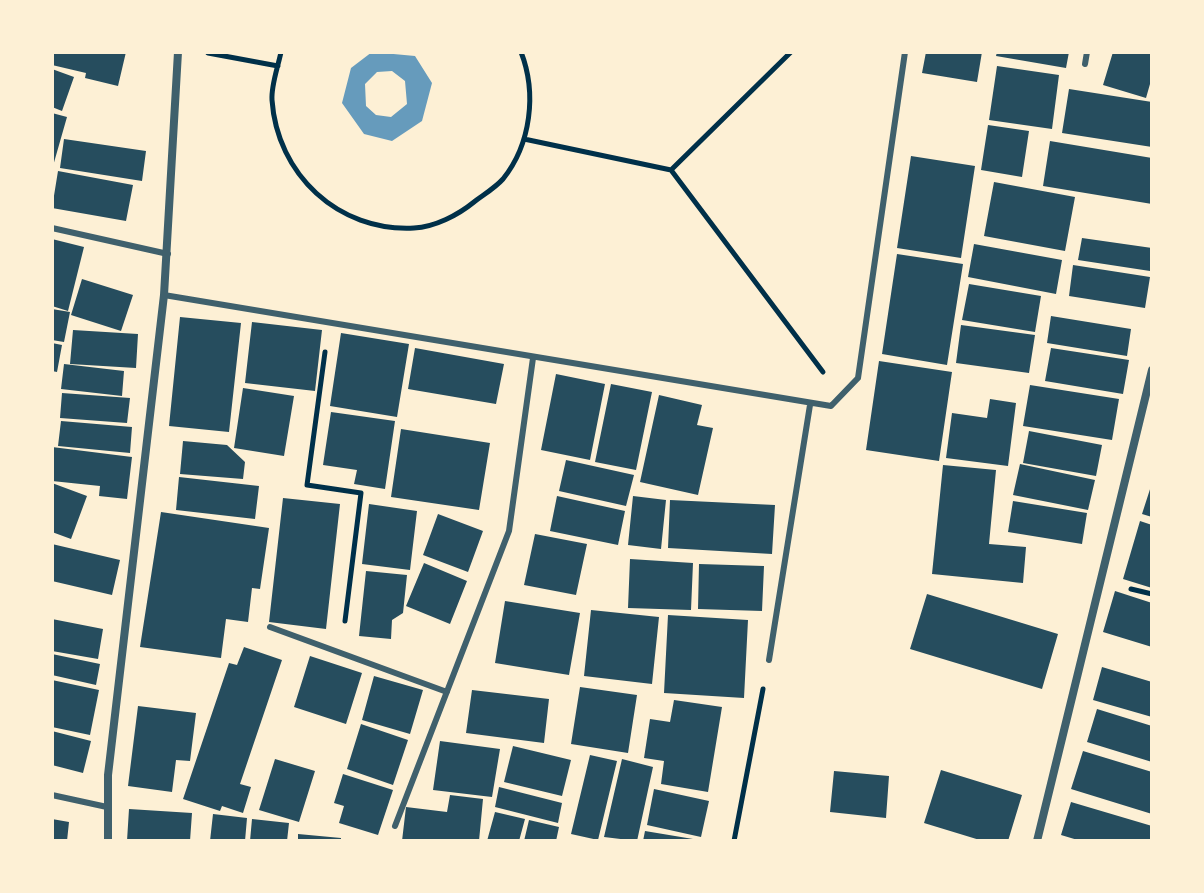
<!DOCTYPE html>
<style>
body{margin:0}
#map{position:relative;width:1204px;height:893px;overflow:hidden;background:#fdf0d5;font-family:Rubik,sans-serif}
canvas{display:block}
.frame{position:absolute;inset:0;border:54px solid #fdf0d5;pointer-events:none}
</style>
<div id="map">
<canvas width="1204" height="893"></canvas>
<div class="frame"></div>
</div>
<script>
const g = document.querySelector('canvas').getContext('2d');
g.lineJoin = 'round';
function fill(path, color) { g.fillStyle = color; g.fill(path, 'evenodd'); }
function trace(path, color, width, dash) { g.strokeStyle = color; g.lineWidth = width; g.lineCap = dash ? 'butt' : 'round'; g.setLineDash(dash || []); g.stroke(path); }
const water = new Path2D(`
 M372,52L415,56L432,83L422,121L392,141L364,134L342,103L351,68ZM392,71L405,81L407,104L391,117L376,115L366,106L365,84L377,72Z`);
const building = new Path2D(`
 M52,52H126L118,86L85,78L86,73L52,65Z
 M926,52H982L977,82L922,73Z
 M997,52H1069L1066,68L996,56Z
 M1113,52H1152V77L1146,98L1103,85Z
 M997,66L1059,75L1052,129L989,120Z
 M52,69L74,77L62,111L52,107Z
 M1069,89L1152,102V147L1062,133Z
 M52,113L67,117L53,166H52Z
 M988,125L1029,131L1022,177L981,170Z
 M64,139L146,151L142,181L60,168Z
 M1050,141L1152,158V204L1043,186Z
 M911,156L975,166L961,258L897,248Z
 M58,171L133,185L126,221L52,208Z
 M994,182L1075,197L1065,251L984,236Z
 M1082,238L1152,248L1150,271L1078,260Z
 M52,239L84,247L68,311L52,306Z
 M974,244L1062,260L1056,294L968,277Z
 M897,254L963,264L947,365L882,354Z
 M1073,265L1150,277L1145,308L1069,296Z
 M82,279L133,295L121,331L71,315Z
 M969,284L1041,296L1035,332L962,320Z
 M52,309L70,312L64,342L52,340Z
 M1051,316L1131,329L1127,356L1047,343Z
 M180,317L241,323L229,432L169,426Z
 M252,322L322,330L315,391L245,383Z
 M961,325L1035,335L1029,373L956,363Z
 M73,330L138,334L136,368L70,364Z
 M341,333L409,344L397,417L330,406Z
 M52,343L62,345L57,372L52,371Z
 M415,348L504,364L496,404L408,389Z
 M1051,348L1129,360L1123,394L1045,381Z
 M879,361L952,372L939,461L866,450Z
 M64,364L124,371L122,396L61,389Z
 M556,374L605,384L590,460L541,450Z
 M611,384L652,392L636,470L595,462Z
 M1030,385L1119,399L1112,440L1023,426Z
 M243,388L294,396L284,456L234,448Z
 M62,393L130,398L127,423L60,418Z
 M659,395L702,405L697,425L713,428L698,495L640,482Z
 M990,399L1016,403L1008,466L946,458L952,413L987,418Z
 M331,412L395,421L385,489L354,484L357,470L323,465Z
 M61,421L132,427L130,453L58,446Z
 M401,429L490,443L479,510L391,497Z
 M1029,431L1102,445L1096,476L1023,463Z
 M183,441L227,445L245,462L243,479L180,474Z
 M52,447L132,457L127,499L99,496L100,486L52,481Z
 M566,460L634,475L626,506L559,491Z
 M1020,464L1095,480L1088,510L1013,495Z
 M943,465L996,470L989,544L1026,547L1023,583L932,574Z
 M179,477L259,486L255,519L176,510Z
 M52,483L87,496L71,539L52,532Z
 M1152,483V517L1142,514Z
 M557,496L625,511L618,545L550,531Z
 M633,496L666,500L661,549L628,545Z
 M283,498L340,504L326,629L269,622Z
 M670,500L775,505L772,554L668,548Z
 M1013,501L1087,513L1082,544L1008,532Z
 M369,504L417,511L410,570L362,564Z
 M161,512L269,528L260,589L252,588L248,622L226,619L221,658L140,647Z
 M438,514L483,531L468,572L423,555Z
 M1140,521L1152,525V588L1123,579Z
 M535,534L587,544L576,595L524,585Z
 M52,544L120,560L112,595L52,581Z
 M630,559L693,563L691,610L628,608Z
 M424,563L467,581L450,624L406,606Z
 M699,564L764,566L762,611L698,609Z
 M366,571L407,575L403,613L392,620L391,639L359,636Z
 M1115,591L1152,603V647L1103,632Z
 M927,594L1058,634L1042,689L910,649Z
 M505,601L580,613L569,675L495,663Z
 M591,610L659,617L652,684L584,676Z
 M668,615L748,620L744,698L664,693Z
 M52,619L103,629L98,659L52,651Z
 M244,647L282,660L240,784L251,787L243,813L222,806L220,811L183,799L229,663L237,665Z
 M52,654L100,664L96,685L52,675Z
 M310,656L362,673L346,724L294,707Z
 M1102,667L1152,682V717L1093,700Z
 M374,676L423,690L410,734L362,720Z
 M52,680L99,690L90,735L52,727Z
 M580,687L637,695L628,753L571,744Z
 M472,690L549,699L544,743L466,733Z
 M674,700L722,707L708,792L661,784L664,761L644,758L650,719L670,722Z
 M138,706L196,713L190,761L176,760L172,792L128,786Z
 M1097,709L1152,726V762L1087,742Z
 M361,724L408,740L393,785L347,769Z
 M52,731L91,741L83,773L52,765Z
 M440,741L500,749L492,797L433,790Z
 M513,746L571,760L562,796L504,782Z
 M1083,751L1152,772V814L1071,789Z
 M590,755L617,761L598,840L571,834Z
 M275,759L315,771L299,822L259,810Z
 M622,759L653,767L637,841L604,837Z
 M941,770L1022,795L1008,841H983L924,823Z
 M834,771L889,776L886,818L830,812Z
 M343,774L393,790L378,835L339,823L344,806L334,803Z
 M499,787L562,803L558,823L495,807Z
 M654,789L709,801L701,837L647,825Z
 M450,795L483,799L479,841H402L406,807L447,812Z
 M1071,802L1152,826V841H1081L1061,835Z
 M129,809L192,813L190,841H127Z
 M495,812L525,819L519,841H487Z
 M213,814L247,818L245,841H210Z
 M52,819L69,822L67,841H52Z
 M252,819L289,823L287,841H250Z
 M529,820L559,827L556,841H524Z
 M645,831L693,839V841H643Z
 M298,834L341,838V841H298Z`);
const path = new Path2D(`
 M281,52C278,67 271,85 272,100C277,174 338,232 414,228C435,227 458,215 474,202C483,195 495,188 503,179C531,144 537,93 521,52
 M208,53L278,66
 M524,139L671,170L823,372
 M671,170L791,52
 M325,352L307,485L361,493L345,621
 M1131,589L1152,594
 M734,841L763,689`);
const service = new Path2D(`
 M1085,64L1087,52
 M52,228L168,254
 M164,295L831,406L858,378L905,52
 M270,627L447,692
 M769,660L810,405
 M52,795L107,807
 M395,826L509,531L533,358`);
const minor = new Path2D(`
 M108,841V775L164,295L178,52
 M1037,841L1152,370`);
fill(water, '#669bbc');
fill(building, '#264d5e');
trace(path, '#003049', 5);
trace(service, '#3f606c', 6);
trace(minor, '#3f606c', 8);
</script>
